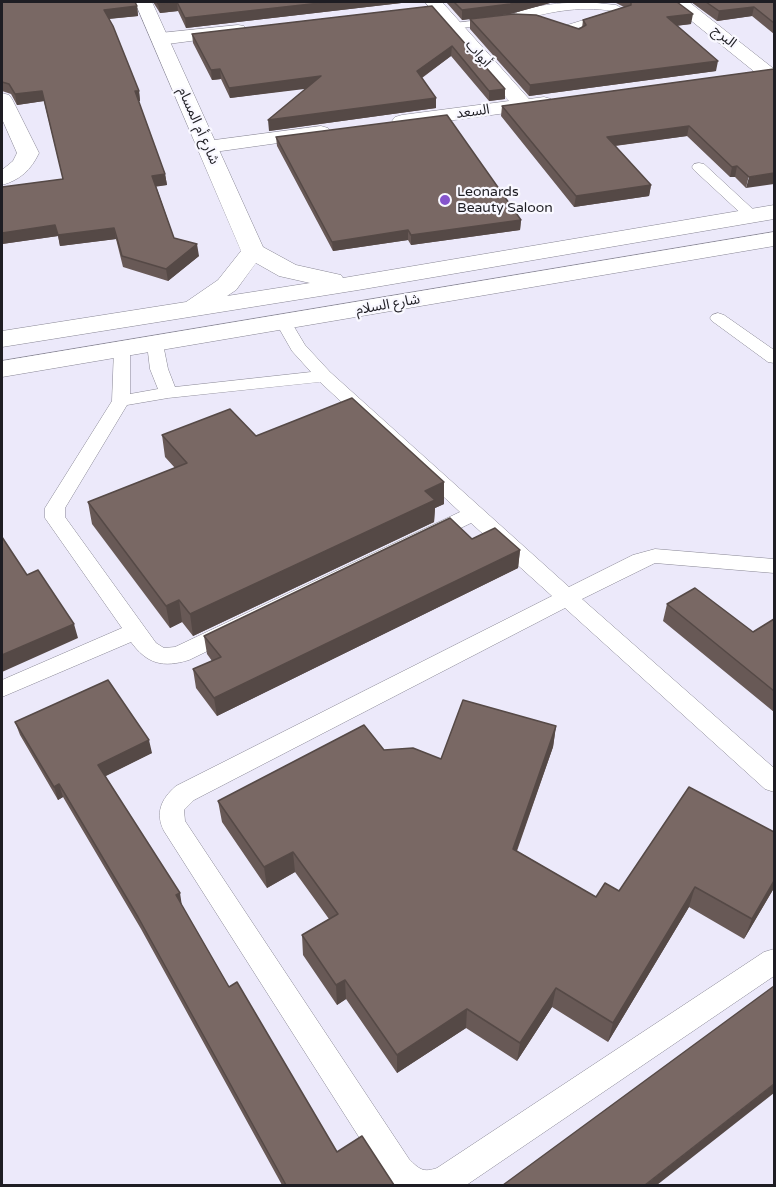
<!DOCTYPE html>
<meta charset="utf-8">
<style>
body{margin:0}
#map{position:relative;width:776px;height:1187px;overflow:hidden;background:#ece9fa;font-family:"Varela Round",sans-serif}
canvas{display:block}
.frame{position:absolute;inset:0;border:3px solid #1e1d23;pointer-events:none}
</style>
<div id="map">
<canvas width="776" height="1187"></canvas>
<div class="frame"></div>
</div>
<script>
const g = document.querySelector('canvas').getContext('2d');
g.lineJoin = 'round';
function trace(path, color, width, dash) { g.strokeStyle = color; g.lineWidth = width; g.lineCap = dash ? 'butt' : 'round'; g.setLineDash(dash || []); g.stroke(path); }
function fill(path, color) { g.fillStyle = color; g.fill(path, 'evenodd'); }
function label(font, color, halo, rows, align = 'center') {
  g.font = font + ' "Varela Round","Noto Sans Arabic",sans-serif'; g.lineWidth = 4.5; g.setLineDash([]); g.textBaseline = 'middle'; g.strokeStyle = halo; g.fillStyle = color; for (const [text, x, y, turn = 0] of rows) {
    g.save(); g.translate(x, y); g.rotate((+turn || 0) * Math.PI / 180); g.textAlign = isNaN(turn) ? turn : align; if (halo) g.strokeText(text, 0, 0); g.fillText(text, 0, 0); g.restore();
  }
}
const lane = new Path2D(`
 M587,2L616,5L629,12L568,31L562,28L564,26L613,11C578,5 545,13 512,22L506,19C523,4 565,3 587,2Z
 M498,18L504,21L502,23L454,29L448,26L454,23Z
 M699,163L704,164L757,213L759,216L757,219H747L694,170L692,167L694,164Z
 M718,313L724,315L774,350V363L768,362L712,321L710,318L712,315Z
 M284,318L290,320L305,345L330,372L569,587L633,555L655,549L774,559V573L655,563L582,599L774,768V792L765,789L565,608L194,800L184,810L185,821L409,1159C419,1169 423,1173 437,1168L764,952L774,949V976L465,1186H392L387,1181L164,831C155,813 161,799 176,786L552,596L471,523L189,660C163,668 147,664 131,642L2,697V680L122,628L45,518V508L112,401L114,349L116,345H128L130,349V394L158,389L150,369L147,344L155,339L163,344L168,369L175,387L311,372L292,351L276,323ZM320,382L460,512L175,647L164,648L156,643L65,517V508L127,405L168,398Z`);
const street = new Path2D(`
 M425,2H442L529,99L544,97L551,99L554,103L551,107L402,127L395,125L392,121L395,117L402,115L509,101Z
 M671,2H689L774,69V77H761L673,6Z
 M238,25L244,26L247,30L244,34L160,45L153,43L151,39L153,35L160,33Z
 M2,93L9,95L12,99L39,153C31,170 20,180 2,185V170L13,161L17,153L2,119Z
 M321,126L328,128L331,132L328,136L207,153L199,152L196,147L199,142L207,141Z`);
const secondary = new Path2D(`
 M135,2H152L263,247L296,265L341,275L343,278L774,205V219L358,290L2,347V331L186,302L218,280L241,251ZM256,263L279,276L310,283L227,296L236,290Z
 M774,232V246L2,377V361Z`);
const wall = new Path2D(`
 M2,2L137,6L138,16L109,19L139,91L140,101H138L165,174L167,185L156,186L174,238L199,256L168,281L123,267L116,239L60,246L58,236L2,244V187L63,179L44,101L17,105L11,94L2,91Z
 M153,2H410L186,28L178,11L160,13Z
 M446,2H566L550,3L510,14L462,20Z
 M604,2H677L691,24L676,26L716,71L529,96L470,29V19L579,29L582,28L583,20L624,7L616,3Z
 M691,2H774V34L752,16L717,21Z
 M432,6L505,99L489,101L451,56L422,78L436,98V108L269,131L306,88L230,98L221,79L212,80L193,43L192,34Z
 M774,69L746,188L735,177H730L687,136L615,146L651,185L649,196L574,207L501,116L502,106Z
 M276,137L521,220L520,230L411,245L408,240L333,251L277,146Z
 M162,435L256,436L444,504L435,508L434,522L193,636L182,622L170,628L92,524L88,502L175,468L165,457Z
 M472,539L520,550L518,568L217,716L196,688L193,669L212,661L207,654L204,636Z
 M667,604L753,632L774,619V712L663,621Z
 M15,722L152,753L105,776L182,906L229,987L337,1152L394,1185H282L141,929L63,797L58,800L20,735Z
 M556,726L553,747L517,851L596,897L619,891L689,787L774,888L744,939L689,907L608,1042L552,1007L517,1061L466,1028L397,1073L346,999L337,1005L303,955L302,935L329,919L295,872L267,888L222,822L218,801L384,750L441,759Z`);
const shadedWall = new Path2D(`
 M177,2L178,11L160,13L158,4Z
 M329,2H410L186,28L185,18Z
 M521,2H566L550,3L510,14L462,20V10Z
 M137,6L138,16L106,19L104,10Z
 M754,7L752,16L717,21L719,11Z
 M693,14L691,24L665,27L667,17Z
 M452,46L451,56L417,81V71Z
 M718,61L716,71L529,96L530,85Z
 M220,69L221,79L212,80L211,70Z
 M321,76V87L230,98L229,88Z
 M505,89V99L489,101V91Z
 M42,91L44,101L17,105L15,94Z
 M135,91H139L140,101L136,102Z
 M436,98V108L269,131L268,120Z
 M689,126L687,136L605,147L607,137Z
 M737,166L735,177H730L732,167Z
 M774,173V184L746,188L749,177Z
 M165,174L167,185L154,187L152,176Z
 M651,185L649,196L574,207L576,196Z
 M521,220L520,230L411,245V235Z
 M55,225L58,236L2,244V233Z
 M114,228L116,239L60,246L58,235Z
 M408,230V240L333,251L332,242Z
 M197,244L199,256L168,281L166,269Z
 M444,482V504L435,508L434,522L193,636L190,614L425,491Z
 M520,550L518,568L217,716L214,698Z
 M179,600L182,622L170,628L166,606Z
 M74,624L78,638L2,672V655Z
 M556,726L553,747L510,869L513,849Z
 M149,740L152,753L102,778L98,765Z
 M59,784L63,797L58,800L54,787Z
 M293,852L295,872L267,888L264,867Z
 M774,881V888L744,939L752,919Z
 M695,887L689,907L608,1042L613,1023Z
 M180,893L182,906L178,908L176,895Z
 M345,980L346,999L337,1005L336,985Z
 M556,988L552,1007L517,1061L520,1043Z
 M467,1009L466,1028L397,1073V1055Z
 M774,1084V1093L657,1185H645Z`);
const building = new Path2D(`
 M2,2H135L137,6L104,10L113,26L139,91H135L165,174L152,176L174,238L197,244L166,269L122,256L114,228L58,235L55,225L2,233V187L63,179L42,91L15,94L9,84L2,82Z
 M157,2H329L185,18L177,2L158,4Z
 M454,2H521L510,4L462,10Z
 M631,2H677L693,14L667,17L718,61L530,85L470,19L513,14L536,15L579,29L586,25L583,20L631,5Z
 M706,2H774V23L754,7L719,11Z
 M432,6L505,89L489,91L452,46L417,71L436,98L268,120L321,76L229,88L220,69L211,70L192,34Z
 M774,69V173L749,177L737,166L732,167L689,126L607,137L651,185L576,196L502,106Z
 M447,115L521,220L411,235L408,230L332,242L276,137Z
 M352,398L444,482L425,491L435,500L190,614L179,600L166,606L88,502L187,463L162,435L230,409L256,436Z
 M450,518L472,539L495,528L520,550L214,698L193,669L221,657L204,636Z
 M2,537L27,575L38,570L74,624L2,655Z
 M695,588L753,632L774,619V691L667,604Z
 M108,680L149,740L98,765L180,893L176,895L229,987L237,982L337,1152L362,1136L394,1185H286L138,917L59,784L54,787L15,722Z
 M463,700L556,726L513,849L596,897L605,883L619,891L689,787L774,832V881L752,919L695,887L613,1023L556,988L520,1043L467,1009L397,1055L345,980L336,985L302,935L338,914L293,852L264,867L218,801L364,725L384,750L413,748L441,759Z
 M774,986V1084L645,1185H503Z`);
const markers = [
 [445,200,6,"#8554cc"]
];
const farStreetnames = [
 ["البرج",724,37,39],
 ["أبواب",478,54,49],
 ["السعد",473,112,-8],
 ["شارع أم المسام",198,126,66],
 ["شارع السلام",388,305,-10]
];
const farPoinames = [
 ["Leonards",457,192],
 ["Beauty Saloon",457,208]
];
trace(lane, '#888694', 1);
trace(street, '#888694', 1);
trace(secondary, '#888694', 1);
fill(lane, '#fff');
fill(street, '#fff');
fill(secondary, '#fff');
fill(wall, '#685956');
fill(shadedWall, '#554946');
fill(building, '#796864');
trace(building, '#554946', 1.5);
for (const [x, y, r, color] of markers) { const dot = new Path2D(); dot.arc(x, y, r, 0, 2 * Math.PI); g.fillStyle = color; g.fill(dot); trace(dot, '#f9f8ff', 2); }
label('14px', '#1e1d23', '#f9f8ff', farStreetnames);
label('14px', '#1e1d23', '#f9f8ff', farPoinames, 'left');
</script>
